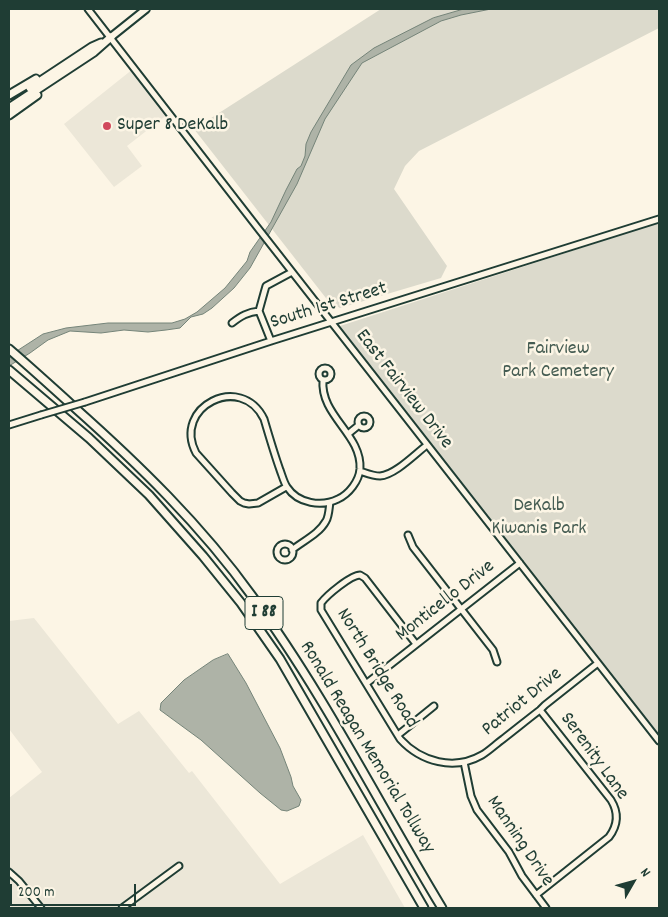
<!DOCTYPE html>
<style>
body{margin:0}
#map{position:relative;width:668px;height:917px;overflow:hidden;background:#fcf5e5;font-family:Dekko,sans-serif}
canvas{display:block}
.frame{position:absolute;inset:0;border:10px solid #1f3d34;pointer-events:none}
.north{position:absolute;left:608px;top:857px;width:50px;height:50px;-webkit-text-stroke:4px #fcf5e5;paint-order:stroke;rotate:52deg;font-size:14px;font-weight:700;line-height:20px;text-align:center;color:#1f3d34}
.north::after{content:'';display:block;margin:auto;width:18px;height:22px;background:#1f3d34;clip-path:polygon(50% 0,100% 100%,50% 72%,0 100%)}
.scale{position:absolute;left:10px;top:884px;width:126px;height:22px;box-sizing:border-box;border:2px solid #1f3d34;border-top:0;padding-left:6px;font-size:15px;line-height:18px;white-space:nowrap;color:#1f3d34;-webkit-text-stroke:4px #fcf5e5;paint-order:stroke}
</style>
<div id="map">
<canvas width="668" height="917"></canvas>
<div class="frame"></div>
<div class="north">N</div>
<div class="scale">200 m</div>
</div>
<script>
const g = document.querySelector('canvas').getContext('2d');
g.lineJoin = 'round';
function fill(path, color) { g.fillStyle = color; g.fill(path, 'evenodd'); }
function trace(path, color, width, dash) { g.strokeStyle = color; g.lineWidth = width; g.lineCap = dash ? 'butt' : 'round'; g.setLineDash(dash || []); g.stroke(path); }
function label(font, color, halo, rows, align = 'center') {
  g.font = font + ' Dekko,sans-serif'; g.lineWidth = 5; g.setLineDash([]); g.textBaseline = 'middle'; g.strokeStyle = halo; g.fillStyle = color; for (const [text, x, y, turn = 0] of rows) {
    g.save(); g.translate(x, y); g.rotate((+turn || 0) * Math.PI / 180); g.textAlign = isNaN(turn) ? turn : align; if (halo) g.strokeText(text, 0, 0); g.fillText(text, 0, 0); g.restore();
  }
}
const built = new Path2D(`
 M133,69L168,114L127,146L142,166L114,187L64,124Z
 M34,618L118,724L139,711L189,773L192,771L280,884L363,835L405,908H9V798L42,772L9,729V621Z`);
const green = new Path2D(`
 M381,9H659V28L419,151L405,166L394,189L447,266L441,278L340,308L329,302L194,129Z
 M658,223L659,226V736L340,326Z`);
const water = new Path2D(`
 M464,9H491L461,15L441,21L362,63L325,119L297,184L250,268L234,288L212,308L203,314L191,317L180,328L166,330L148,332L124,330L101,333L70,331L48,340L30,353L9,366V356L43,334L66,328L108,323H172L185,319L197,312L225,288L247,261L250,252L271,222L286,190L297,169L301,166L305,156L306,144L311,132L351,65L374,48L433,18Z
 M228,654L246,683L280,748L291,777L293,786L301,800L299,806L287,811L281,810L260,793L201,740L160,710L161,703L184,680L213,660Z`);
const minor = new Path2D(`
 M88,9L257,227L659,741
 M259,311L264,293L266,286L292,272
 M232,323C241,316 248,312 259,311L271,341
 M319 374a6 6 0 1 1 12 0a6 6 0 1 1-12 0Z
 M85,402L271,341L659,219
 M358 422a6 6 0 1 1 12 0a6 6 0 1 1-12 0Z
 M9,425L41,415
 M348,434L359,425
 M360,471C366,473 373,476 380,476C395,475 415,454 427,445
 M286,487L258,503L249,504L244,503L240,501L232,493L196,453C172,407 241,372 264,419C269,436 274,453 280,470C282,475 284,483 287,487C298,504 322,507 338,499C349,494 359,481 360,469C362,434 320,416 323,380
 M408,535L413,547L493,650L497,662
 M277 552a8 8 0 1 1 16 0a8 8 0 1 1-16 0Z
 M292,550C303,541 319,534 326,521C329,516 329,508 330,502
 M416,644L365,578L360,575C351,575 327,595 321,603V610L400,739C421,762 454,771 482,755C489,751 496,744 503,739C516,729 528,719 540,710L545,705L598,663
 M367,683L520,563
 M398,735L434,706
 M464,762L471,796L477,810L509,852L522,876L546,908
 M9,872L19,881L41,908
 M536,895L609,837C618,825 619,813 611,800L540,710
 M122,908L179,866`);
const major = new Path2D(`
 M111,37L146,9`);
const highway = new Path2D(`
 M30,88L92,47L101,43
 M9,95L36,79
 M9,108L94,52L111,37
 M9,115L37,95
 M9,349C31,368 52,387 74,407C138,464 201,525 252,596C324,694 379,804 442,908
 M9,370L89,438L149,495L203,556L241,603L280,659L424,908`);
const minorBridge = new Path2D(`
 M41,415L85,402`);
const markers = [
 [107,126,5,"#d1495b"]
];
const shields = [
 [264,613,38]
];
const shieldNames = [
 ["I 88",264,613]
];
const poiNames = [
 ["Super 8 DeKalb",117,126]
];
const streetNames = [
 ["South 1st Street",329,307,-17],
 ["East Fairview Drive",403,390,52],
 ["Monticello Drive",446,602,-38],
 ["North Bridge Road",376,669,58],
 ["Patriot Drive",523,703,-39],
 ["Ronald Reagan Memorial Tollway",366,748,59],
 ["Serenity Lane",593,757,54],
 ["Manning Drive",519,842,56]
];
const parkNames = [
 ["Fairview",558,350],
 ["Park Cemetery",558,373],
 ["DeKalb",539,507],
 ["Kiwanis Park",539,530]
];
fill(built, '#ece7d8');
fill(green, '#dcdacc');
fill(water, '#aeb3a7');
trace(water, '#758479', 1);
trace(minor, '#1f3d34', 9);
trace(major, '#1f3d34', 10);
trace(highway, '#1f3d34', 11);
trace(minor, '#fcf5e5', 5);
trace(major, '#fcf5e5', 6);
trace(highway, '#fcf5e5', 7);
trace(minorBridge, '#1f3d34', 9, []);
trace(minorBridge, '#fcf5e5', 5);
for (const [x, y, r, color] of markers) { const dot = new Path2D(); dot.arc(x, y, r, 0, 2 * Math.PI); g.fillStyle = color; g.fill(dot); trace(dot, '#fcf5e5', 2); }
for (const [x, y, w] of shields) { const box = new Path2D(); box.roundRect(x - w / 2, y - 16.5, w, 33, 4); g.fillStyle = '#fcf5e5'; g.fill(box); trace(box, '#1f3d34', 1); }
label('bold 19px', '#1f3d34', null, shieldNames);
label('20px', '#1f3d34', '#fcf5e5', poiNames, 'left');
label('20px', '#1f3d34', '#fcf5e5', streetNames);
label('20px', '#455c52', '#fcf5e5', parkNames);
</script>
